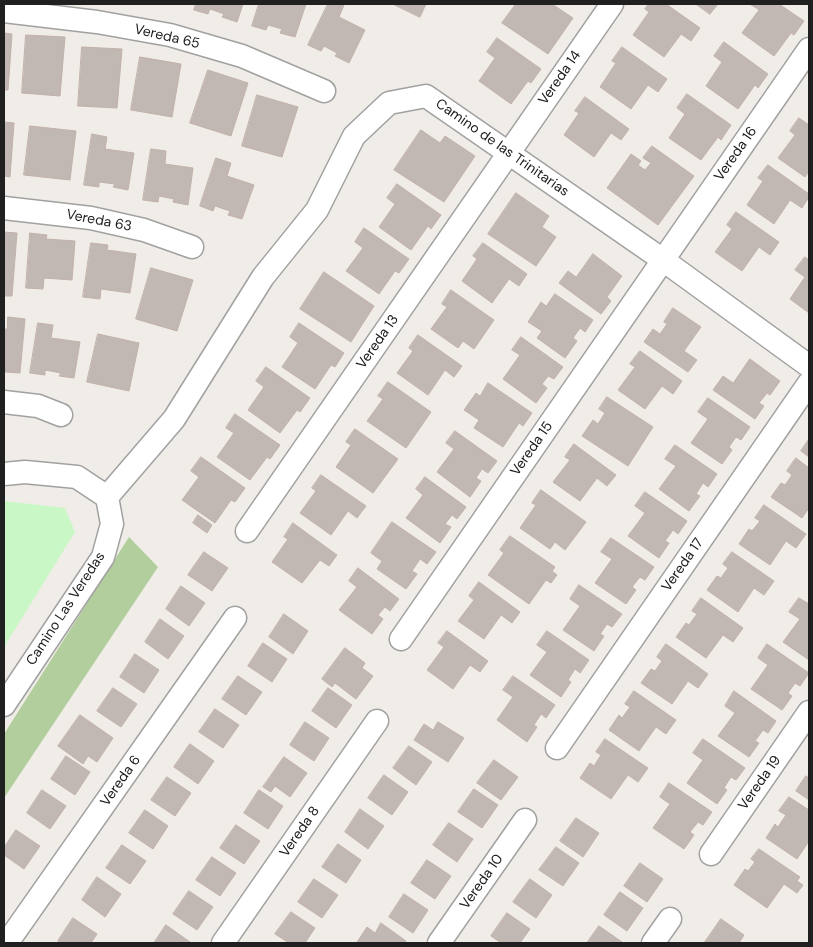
<!DOCTYPE html>
<style>
body{margin:0}
#map{position:relative;width:813px;height:947px;overflow:hidden;background:#f0ece7;font-family:"DM Sans",sans-serif}
canvas{display:block}
.frame{position:absolute;inset:0;border:5px solid #202020;pointer-events:none}
</style>
<div id="map">
<canvas width="813" height="947"></canvas>
<div class="frame"></div>
</div>
<script>
const g = document.querySelector('canvas').getContext('2d');
g.lineJoin = 'round';
function fill(path, color) { g.fillStyle = color; g.fill(path, 'evenodd'); }
function trace(path, color, width, dash) { g.strokeStyle = color; g.lineWidth = width; g.lineCap = dash ? 'butt' : 'round'; g.setLineDash(dash || []); g.stroke(path); }
function label(font, color, halo, rows, align = 'center') {
  g.font = font + ' "DM Sans",sans-serif'; g.lineWidth = 4; g.setLineDash([]); g.textBaseline = 'middle'; g.strokeStyle = halo; g.fillStyle = color; for (const [text, x, y, turn = 0] of rows) {
    g.save(); g.translate(x, y); g.rotate((+turn || 0) * Math.PI / 180); g.textAlign = isNaN(turn) ? turn : align; if (halo) g.strokeText(text, 0, 0); g.fillText(text, 0, 0); g.restore();
  }
}
const forest = new Path2D(`
 M129,537L158,567L4,798V734Z`);
const park = new Path2D(`
 M4,501L65,508L75,532L4,647Z`);
const building = new Path2D(`
 M196,4H243L237,22L222,17L224,14L210,9L208,14L194,10Z
 M259,4H306L295,37L280,33L282,29L268,25L266,30L252,26Z
 M328,4H341L344,5L339,17L365,30L349,63L335,56L337,53L324,46L321,51L308,45Z
 M393,4H426L420,17Z
 M516,4H552L573,18L548,54L502,23Z
 M649,4H666L700,28L691,41L681,34L664,57L633,35L649,12L645,9Z
 M696,4H718L710,14Z
 M750,4H779L804,21L794,35L791,33L774,56L742,33L759,10Z
 M4,33L12,34L8,90H4Z
 M26,35L65,37L60,96L22,93Z
 M497,38L541,69L531,83L528,81L511,104L479,81L495,58L487,52Z
 M724,42L768,74L758,88L755,85L738,109L706,86L722,62L714,56Z
 M82,47L122,49L117,108L78,106Z
 M622,47L667,79L658,92L648,85L631,109L600,87L616,63L612,61Z
 M140,57L181,64L172,117L131,110Z
 M208,70L248,83L231,136L190,123Z
 M687,94L731,125L721,140L718,137L701,160L669,138L685,114L677,108Z
 M257,95L298,107L282,157L242,146Z
 M585,97L629,129L621,140L611,133L594,157L564,135L579,113L575,111Z
 M799,118L809,125V171L805,177L778,158L795,135L790,131Z
 M4,122L14,123L10,177L4,176Z
 M30,126L76,131L70,180L24,175Z
 M421,130L440,143L445,136L475,156L444,202L394,170Z
 M92,134L107,137L105,149L134,153L128,190L113,187L115,184L99,182V187L84,185Z
 M652,146L694,176L658,225L607,188L631,154L641,161L638,165L645,170L651,163L643,158Z
 M151,149L166,151L165,164L193,168L188,205L173,202L174,199L159,196L158,202L143,200Z
 M216,158L231,163L227,176L254,185L242,219L228,215L230,211L215,206L213,211L200,206Z
 M768,165L809,194V197L802,208L790,200L774,224L747,205L763,181L758,178Z
 M397,184L441,215L431,229L428,226L411,250L379,227L395,204L387,198Z
 M516,193L549,216L542,227L556,237L536,266L488,234Z
 M736,212L779,242L770,255L759,247L742,271L715,252L732,229L727,225Z
 M364,228L409,259L399,273L395,271L379,294L346,271L363,248L355,242Z
 M4,232L17,233L12,296H4Z
 M30,233L47,235L46,239L75,241L72,280L44,278L43,289L26,288Z
 M91,243L108,245L107,250L136,254L130,293L101,289L100,299L83,297Z
 M483,243L527,274L519,286L509,279L492,303L462,281L477,259L473,256Z
 M593,254L622,276L607,297L611,301L601,314L559,283L568,271L576,277Z
 M805,257L809,260V313L790,299L805,277L795,270Z
 M151,268L193,280L177,331L136,319Z
 M324,272L374,306L351,342L300,309Z
 M451,290L494,320L474,349L463,341L458,348L431,329L447,307L442,304Z
 M555,294L593,320L585,332L580,328L573,338L577,341L565,358L537,338L542,331L528,322L541,302L546,306Z
 M673,308L701,327L684,351L697,360L688,372L644,342L653,329L660,334L667,324L664,322Z
 M8,317L25,319L20,373L5,372L4,329H7Z
 M38,323L53,325L51,338L80,342L74,378L59,376L61,373L45,370V375L30,373Z
 M299,323L344,353L335,367L331,365L315,389L282,367L298,343L290,337Z
 M98,334L139,343L129,391L87,382Z
 M418,335L462,366L454,377L445,370L428,395L397,373L413,351L409,348Z
 M521,337L563,367L554,379L548,376L542,384L547,388L536,403L503,379L520,355L512,350Z
 M640,351L682,381L673,394L662,386L645,409L618,390L635,367L630,364Z
 M750,359L780,381L770,395L767,393L759,403L764,406L755,419L713,390L723,376L733,383Z
 M266,367L310,398L300,412L297,410L280,433L248,410L264,387L256,381Z
 M388,382L431,412L406,448L367,421L383,399L378,396Z
 M488,383L532,413L523,426L519,423L503,447L474,428L479,420L464,410L476,393L480,396Z
 M607,397L653,427L628,466L582,436L593,420L598,424L605,413L599,409Z
 M708,398L750,427L741,440L736,437L729,447L732,450L722,464L691,443L708,419L698,412Z
 M235,414L280,445L270,459L267,457L250,480L217,457L234,433L226,428Z
 M355,429L398,459L373,493L336,467L351,445L346,442Z
 M455,431L497,461L488,473L482,469L476,478L481,481L470,497L437,472L454,449L446,443Z
 M809,439V457L801,451Z
 M574,444L616,475L607,486L597,478L580,501L553,482L570,460L565,457Z
 M675,445L717,474L708,487L703,483L696,494L700,496L689,511L659,489L676,466L665,459Z
 M201,457L245,488L235,502L231,500L215,523L182,500L199,477L191,471Z
 M796,458L809,468V508L802,518L771,497L781,483L785,485L792,475L787,471Z
 M321,475L366,506L357,518L348,511L331,535L300,513L316,491L312,488Z
 M425,477L466,507L457,519L452,515L445,524L451,527L440,543L406,518L423,495L416,489Z
 M541,490L586,522L565,550L555,542L550,549L520,528L536,505L532,503Z
 M645,492L687,521L678,534L673,530L665,541L669,543L659,558L628,536L645,513L635,506Z
 M764,505L806,534L796,548L786,541L770,565L739,544L749,529L752,531L760,521L755,518Z
 M198,515L212,525L207,533L193,523Z
 M392,522L436,552L427,564L420,559L412,571L417,574L406,589L377,569L382,561L371,553Z
 M293,523L337,555L329,566L320,560L302,583L272,562L288,539L284,537Z
 M510,536L555,567L552,571L557,575L551,583L546,580L529,604L488,575L504,553L500,550Z
 M611,538L654,567L645,580L640,577L632,587L636,590L626,604L595,583L612,559L601,552Z
 M204,552L228,568L212,591L188,575Z
 M732,552L774,581L764,595L754,588L738,612L707,590L717,576L721,578L728,568L723,564Z
 M358,568L399,599L390,611L385,607L378,615L383,619L372,634L339,610L357,587L349,581Z
 M479,582L520,612L512,623L501,615L484,639L458,621L474,600L469,596Z
 M579,585L622,614L612,627L607,624L600,634L604,636L594,651L563,630L580,606L570,599Z
 M181,586L205,603L189,626L166,609Z
 M701,598L743,628L733,642L723,635L706,658L676,637L686,623L689,625L697,614L692,611Z
 M799,598L809,604V660L783,642L800,619L789,612Z
 M284,614L308,631L293,654L269,637Z
 M160,619L184,636L168,659L145,642Z
 M447,631L488,661L480,672L470,665L453,689L427,670L444,647L438,643Z
 M547,631L589,660L580,673L575,669L568,680L571,682L561,697L530,675L547,652L537,645Z
 M263,643L287,659L272,682L248,666Z
 M666,644L708,674L698,688L688,681L672,704L641,683L651,669L655,671L662,661L657,657Z
 M767,644L809,673L800,686L795,683L788,693L792,696L782,710L751,689L768,665L758,658Z
 M345,648L365,663L362,668L373,676L356,699L335,683L332,687L322,679Z
 M135,654L159,670L144,693L120,677Z
 M238,676L262,692L246,715L222,699Z
 M513,676L555,705L546,718L541,714L534,725L537,727L527,742L497,720L513,697L503,690Z
 M113,688L137,704L121,727L97,711Z
 M328,688L352,705L336,728L312,711Z
 M634,691L676,720L666,734L656,727L639,751L609,730L619,715L622,718L630,707L625,704Z
 M734,691L776,721L768,733L763,730L755,741L759,743L749,757L718,736L735,713L725,706Z
 M215,709L239,725L223,748L199,732Z
 M80,715L113,738L97,762L88,756L83,764L58,746Z
 M305,722L329,738L314,761L290,745Z
 M438,722L464,738L448,762L414,740L424,724L433,730Z
 M605,739L648,768L638,782L628,775L611,799L580,778L590,763L594,766L601,755L596,752Z
 M703,739L745,768L736,780L731,777L724,788L727,790L717,804L687,783L703,760L693,753Z
 M190,744L214,761L198,784L174,767Z
 M409,746L432,762L416,785L393,768Z
 M66,756L90,772L75,795L51,779Z
 M284,757L307,773L290,797L275,786L271,792L263,787Z
 M494,760L518,777L501,800L477,783Z
 M384,775L408,792L392,815L368,798Z
 M806,776L809,778V800L796,791Z
 M167,777L191,793L175,816L151,800Z
 M669,783L712,812L703,825L698,822L690,832L694,835L684,849L653,828L670,804L660,797Z
 M474,789L498,805L482,828L458,812Z
 M42,790L66,806L50,829L27,813Z
 M259,790L283,806L268,829L244,813Z
 M789,797L809,810V841L797,859L766,838L775,824L778,827L786,815L779,811Z
 M360,809L384,826L368,849L345,832Z
 M145,810L168,826L153,849L129,833Z
 M576,818L599,833L583,857L560,841Z
 M449,823L473,839L457,862L433,845Z
 M236,825L260,841L244,864L220,848Z
 M16,830L40,846L24,869L4,855V848Z
 M338,844L361,860L346,883L322,867Z
 M122,845L146,861L130,884L106,868Z
 M556,847L579,863L563,886L539,870Z
 M759,849L800,877L797,881L803,885L797,893L784,884L767,908L734,885L745,869L748,871L755,862L751,859Z
 M212,857L236,873L220,896L196,880Z
 M427,860L451,876L435,899L411,883Z
 M640,863L663,879L647,902L624,886Z
 M97,877L121,894L105,917L82,900Z
 M314,879L338,895L322,918L298,902Z
 M530,879L552,895L536,918L513,902Z
 M189,891L213,907L197,930L173,914Z
 M620,892L643,908L627,931L604,915Z
 M404,894L428,910L413,933L389,917Z
 M291,912L315,928L305,943H289L275,934Z
 M507,913L530,929L520,943H501L491,936Z
 M73,918L97,934L91,943H61L58,941Z
 M721,919L744,935L739,943L705,942Z
 M381,923L406,941L404,943H359L357,942L367,927L375,933Z
 M166,925L190,942L189,943H154Z
 M599,926L622,942L621,943H587Z`);
const minor = new Path2D(`
 M4,11L97,22L170,35L242,56L324,91
 M4,208L91,218L144,230L192,247
 M4,402L38,406L61,415
 M4,474L25,472L77,477L107,497L112,524L103,557L4,705
 M107,497L174,419L263,277L317,210L354,136L389,103L426,96L663,260L809,366
 M247,531L612,4
 M401,639L809,49
 M557,748L809,383
 M711,854L809,712
 M7,943L235,618
 M223,943L377,721
 M439,943L525,820
 M653,943L670,919`);
const streetNames = [
 ["Vereda 65",167,37,13],
 ["Vereda 14",560,78,-55],
 ["Camino de las Trinitarias",502,148,35],
 ["Vereda 16",736,154,-55],
 ["Vereda 63",99,221,11],
 ["Vereda 13",378,342,-55],
 ["Vereda 15",532,449,-55],
 ["Vereda 17",683,565,-55],
 ["Camino Las Veredas",66,609,-57],
 ["Vereda 6",121,781,-55],
 ["Vereda 19",760,783,-55],
 ["Vereda 8",300,832,-55],
 ["Vereda 10",482,882,-55]
];
fill(forest, '#b3ce9d');
fill(park, '#c9f8c6');
fill(building, '#c1b7b3');
trace(building, '#c2b1a9', 1);
trace(minor, '#a1a1a1', 25);
trace(minor, '#fff', 22);
label('14px', '#202020', '#fff', streetNames);
</script>
